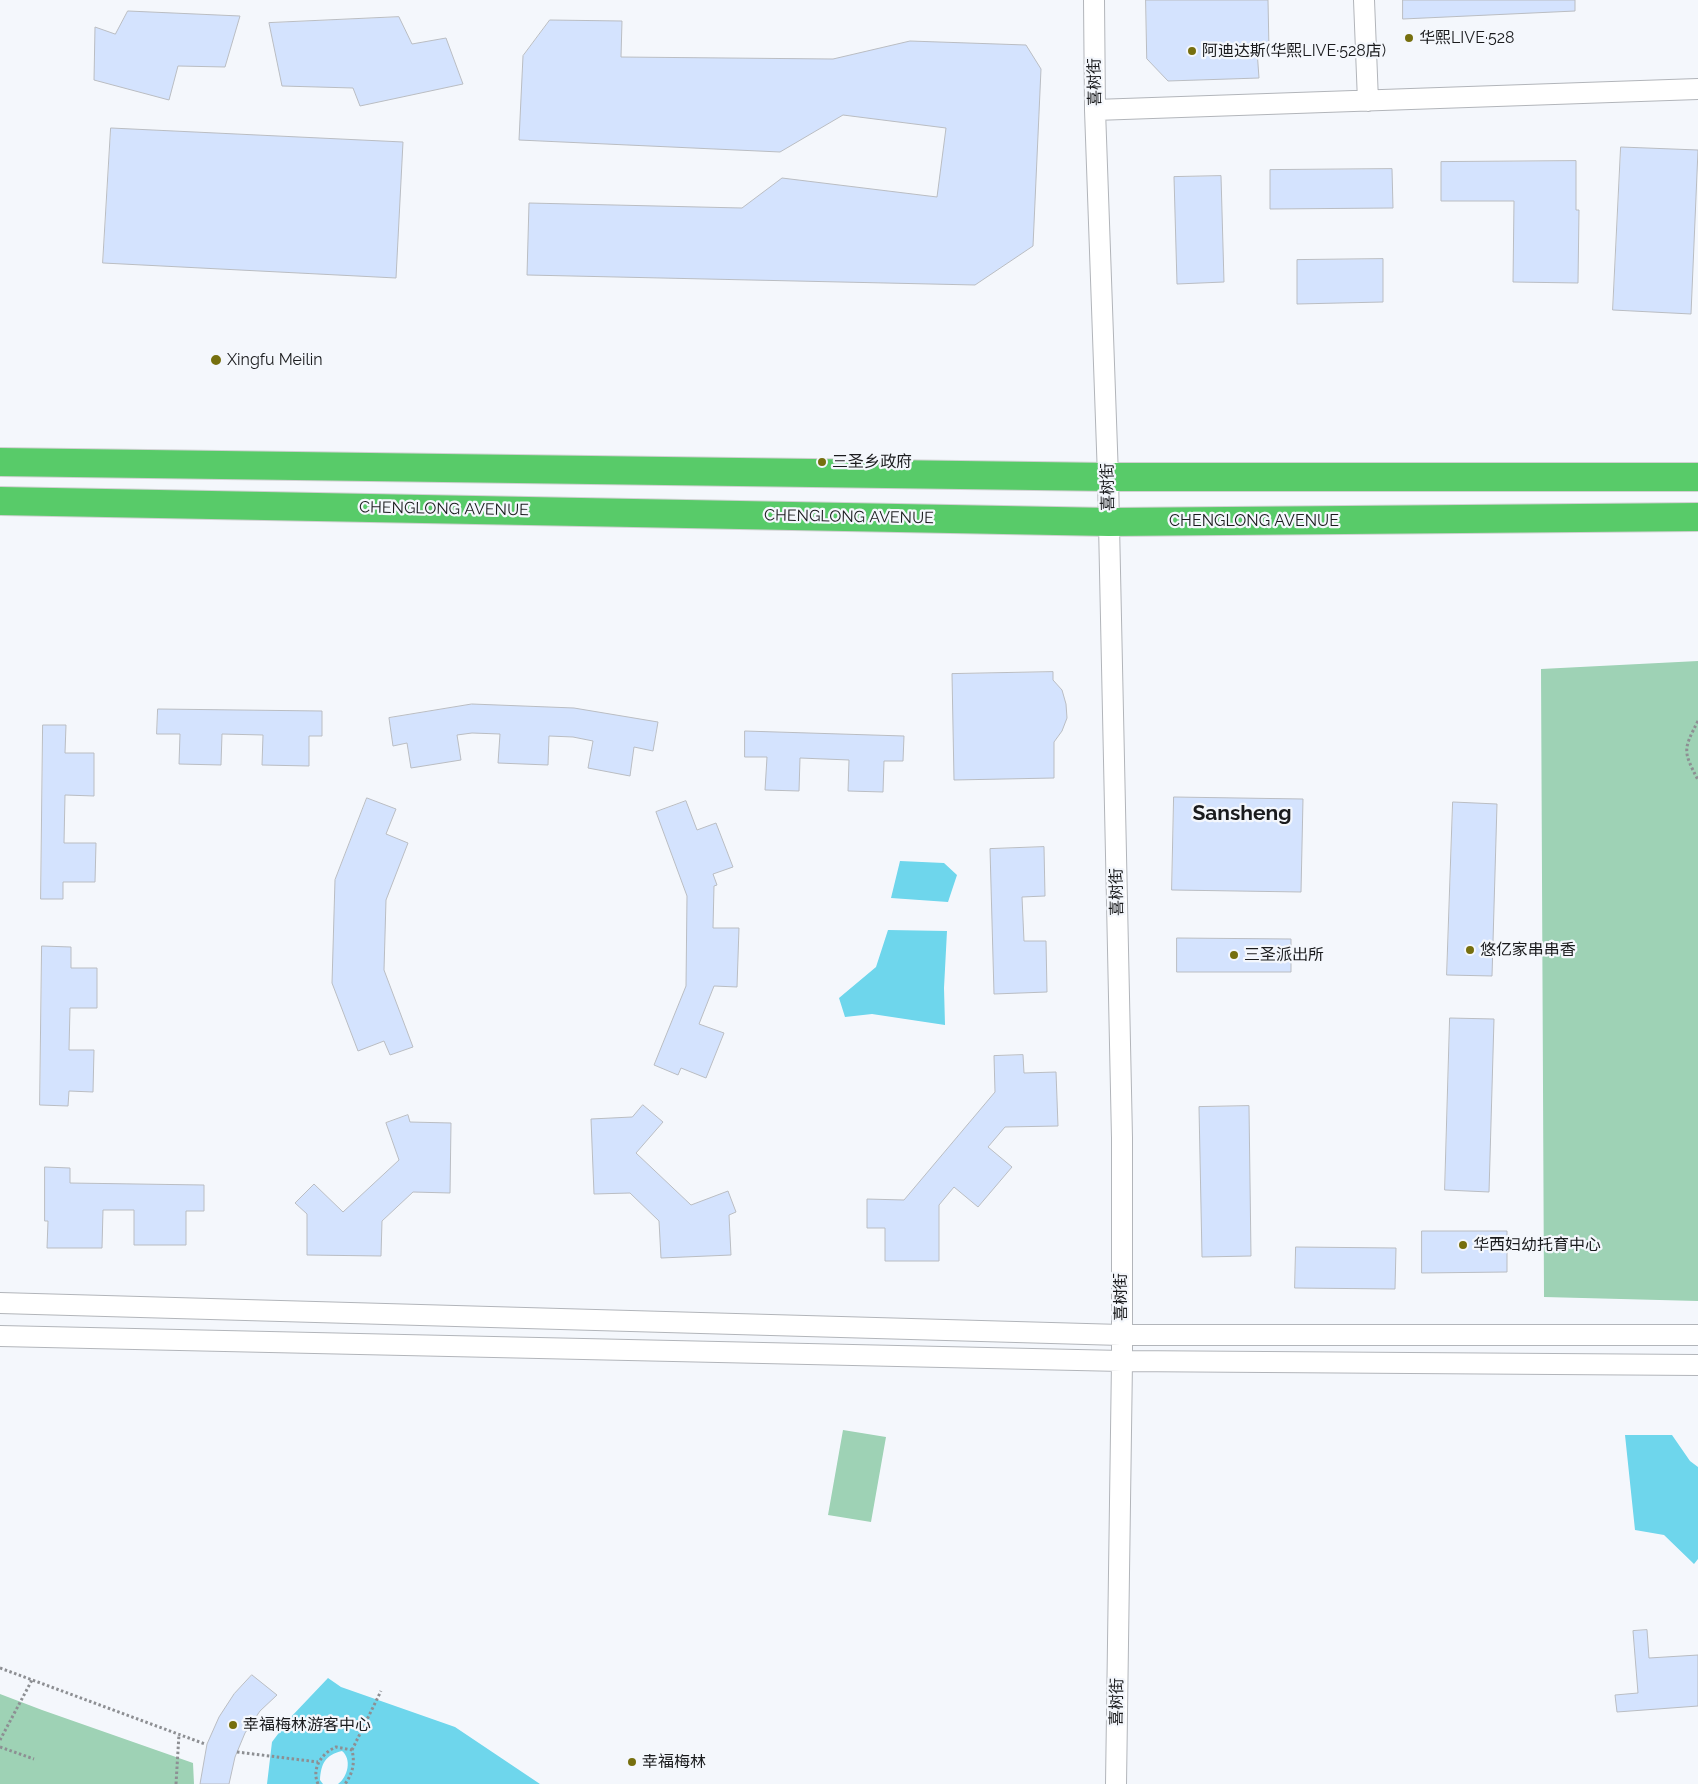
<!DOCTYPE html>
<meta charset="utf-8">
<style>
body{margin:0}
canvas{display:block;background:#f4f7fc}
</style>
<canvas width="1698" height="1784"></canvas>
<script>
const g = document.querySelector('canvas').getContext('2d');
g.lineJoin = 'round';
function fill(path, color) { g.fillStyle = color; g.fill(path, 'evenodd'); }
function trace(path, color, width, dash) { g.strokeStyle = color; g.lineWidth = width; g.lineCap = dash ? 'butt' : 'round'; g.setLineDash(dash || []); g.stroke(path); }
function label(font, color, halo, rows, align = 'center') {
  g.font = font + ' Raleway,"Noto Sans SC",sans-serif'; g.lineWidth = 4.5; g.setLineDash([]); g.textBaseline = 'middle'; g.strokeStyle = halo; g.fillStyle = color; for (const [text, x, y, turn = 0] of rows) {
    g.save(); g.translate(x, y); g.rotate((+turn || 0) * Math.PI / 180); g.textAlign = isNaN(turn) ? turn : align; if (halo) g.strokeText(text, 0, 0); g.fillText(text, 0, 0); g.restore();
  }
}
const green = new Path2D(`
 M1698,661V1301L1544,1297L1541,669Z
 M843,1430L886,1437L871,1522L828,1515Z
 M0,1694L42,1710L193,1763L194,1784H0Z`);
const water = new Path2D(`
 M900,861L944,863L957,875L948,902L891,898Z
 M888,930L947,931L944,988L945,1025L872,1014L845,1017L839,998L876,967Z
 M1625,1435H1672L1690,1461L1698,1467V1559L1694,1564L1664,1535L1635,1530Z
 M328,1678L341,1687L455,1727L540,1784H338C348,1777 352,1759 342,1751C325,1755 321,1764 320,1780L323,1784H267L272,1742L290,1718Z`);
const building = new Path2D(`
 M1146,0H1268L1269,50H1257L1259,78L1168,81L1147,59Z
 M1403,0H1575V11L1403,19Z
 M128,11L240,16L225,67L178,66L169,100L94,80L95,27L115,34Z
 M399,17L412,44L446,38L463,84L360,106L353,88L282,86L269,23Z
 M550,20L622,21L621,57L833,59L910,41L1026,45L1041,69L1033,246L975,285L527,275L529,203L742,208L782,178L937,197L946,128L843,115L780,152L519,140L523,56Z
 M111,128L403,142L396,278L103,263Z
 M1621,147L1698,150L1691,314L1613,310Z
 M1576,161V210H1579L1578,283L1513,282L1514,201H1441V162Z
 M1392,169L1393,208L1270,209V170Z
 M1221,176L1224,282L1177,284L1174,177Z
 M1383,259V302L1297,304V260Z
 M1053,672V680L1062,690L1066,704L1067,718L1062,731L1054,742V778L954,780L952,674Z
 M472,704L574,708L658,722L653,751L634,747L630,776L588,768L593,741L573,737L549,736L548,765L498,763L500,734L472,733L457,735L461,760L411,768L407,743L393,746L389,718Z
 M158,709L322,711V736H309V766L262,765L263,735L222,734L221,765L179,764L180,734H157Z
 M43,725H66L65,753H94V796L65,795L64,843H96L95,882H63V899H41Z
 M745,731L904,736L903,761H884L883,792L848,791L849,760L800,758L799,791L765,790L767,757H745Z
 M1174,797L1303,799L1301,892L1172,890Z
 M367,798L396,809L386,834L408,843L386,900L384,970L413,1047L390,1055L384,1041L358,1051L332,983L335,880Z
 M686,801L697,830L716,823L733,867L713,874L717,885L714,886L713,928H739L737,987L714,986L699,1024L724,1033L706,1078L681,1068L678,1075L654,1065L686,986L687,896L656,812Z
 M1453,802L1497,804L1492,976L1447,975Z
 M1044,847L1045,896L1022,897L1024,941H1046L1047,992L994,994L990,849Z
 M1177,938L1291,939V972H1177Z
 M42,946L71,947V968H97V1008H70L69,1050H94L93,1092L69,1091L68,1106L40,1105Z
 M1450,1018L1494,1019L1489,1192L1445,1190Z
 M1023,1055L1024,1073L1056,1072L1058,1126L1005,1127L988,1147L1012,1167L978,1207L954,1187L939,1205V1261H885V1228H867V1199L904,1200L995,1092L994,1056Z
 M643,1105L663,1122L636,1153L691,1205L728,1191L736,1212L729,1215L731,1255L661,1258L659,1221L630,1193L594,1194L591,1119L632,1117Z
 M1249,1106L1251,1256L1202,1257L1199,1107Z
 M408,1115L410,1122L451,1123L450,1193L413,1192L382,1221L381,1256L307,1255V1214L295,1203L314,1184L343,1212L399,1160L386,1123Z
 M45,1167L70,1168V1183L204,1185V1211H186V1245H134V1210H103L102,1248H47L48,1221H45Z
 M1422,1231H1507V1272L1422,1273Z
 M1296,1247L1396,1248L1395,1289L1295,1288Z
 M1647,1630L1649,1658L1698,1655V1706L1617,1712L1615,1695L1638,1693L1633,1631Z
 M252,1675L277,1695L260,1711L245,1733L235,1757L229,1784H200L207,1744L219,1717L234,1694Z`);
const path = new Path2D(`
 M1698,721C1683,750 1683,751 1698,780
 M0,1668L205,1744
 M0,1740L32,1680
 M0,1747L34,1759
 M352,1750L381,1691
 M237,1752L318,1762
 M176,1784L179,1734
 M318,1784C311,1768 322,1753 336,1747L352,1750C355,1763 353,1773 345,1784`);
const minor = new Path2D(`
 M1094,0L1095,110L1108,477L1122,1138V1361L1116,1784
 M1364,0L1368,101
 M1095,110L1698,89
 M0,1303L1121,1335H1698
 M0,1336L1122,1361L1698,1365`);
const highway = new Path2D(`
 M0,462L1108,477H1698
 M0,501L1109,522L1698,517`);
const markers = [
 [1409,38,5,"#766f0e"],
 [1192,51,5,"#766f0e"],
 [216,360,6,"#766f0e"],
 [822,462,5,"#766f0e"],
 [1470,950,5,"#766f0e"],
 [1234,955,5,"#766f0e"],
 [1463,1245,5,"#766f0e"],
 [233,1725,5,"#766f0e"],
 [632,1762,5,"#766f0e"]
];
const poiNames = [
 ["华熙LIVE·528",1419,38],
 ["阿迪达斯(华熙LIVE·528店)",1202,51],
 ["Xingfu Meilin",227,360],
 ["三圣乡政府",832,462],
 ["悠亿家串串香",1480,950],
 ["三圣派出所",1244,955],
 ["华西妇幼托育中心",1473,1245],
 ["幸福梅林游客中心",243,1725],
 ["幸福梅林",642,1762]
];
const streetNames = [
 ["喜树街",1095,82,-91],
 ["喜树街",1108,487,-91],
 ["CHENGLONG AVENUE",444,509,1],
 ["CHENGLONG AVENUE",849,517,1],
 ["CHENGLONG AVENUE",1254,521],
 ["喜树街",1117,892,-91],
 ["喜树街",1121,1297,-90],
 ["喜树街",1117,1702,-89]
];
const districtNames = [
 ["Sansheng",1242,814]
];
fill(green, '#9ed2b5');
fill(water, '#6ed6ec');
fill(building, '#d4e3fe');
trace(building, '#babdc2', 1);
trace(minor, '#b2b5ba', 22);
trace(highway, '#d1d1d2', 30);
trace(path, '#8d8f93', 3, [2.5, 2.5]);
trace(minor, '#fff', 20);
trace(highway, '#58cb69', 28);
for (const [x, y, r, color] of markers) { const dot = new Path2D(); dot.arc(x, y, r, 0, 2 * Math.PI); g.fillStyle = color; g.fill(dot); trace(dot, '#f4f7fc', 2); }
label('16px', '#1a1b1d', '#f4f7fc', poiNames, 'left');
label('16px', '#1a1b1d', '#f4f7fc', streetNames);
label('bold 21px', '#1a1b1d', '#f4f7fc', districtNames);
</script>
